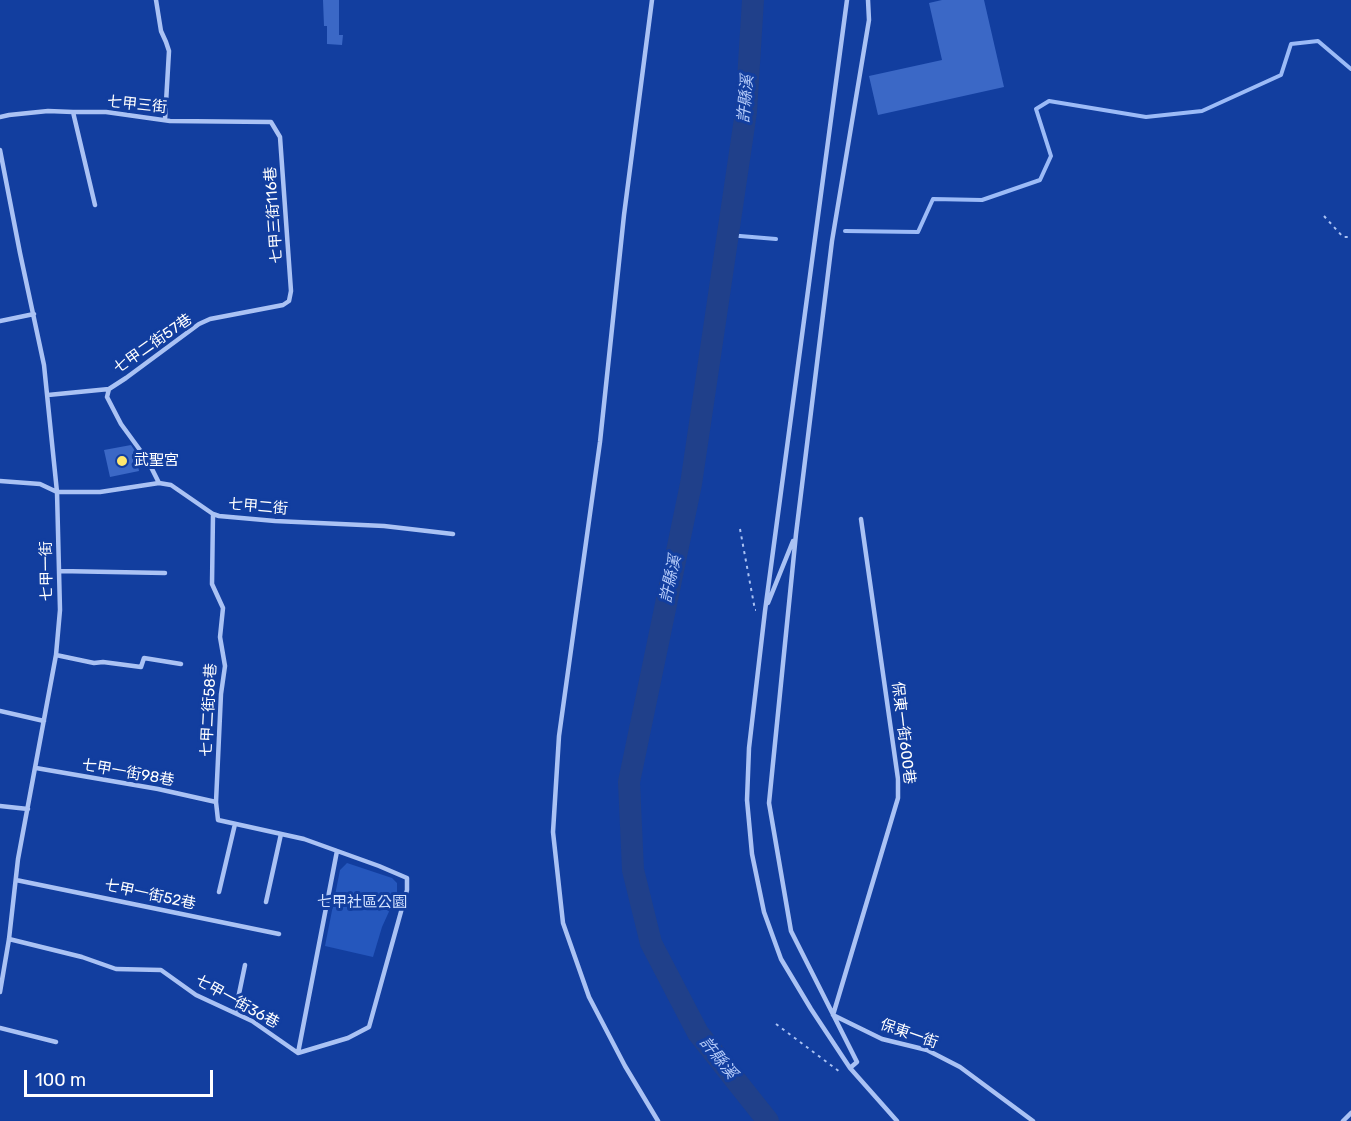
<!DOCTYPE html>
<meta charset="utf-8">
<style>
body{margin:0}
#map{position:relative;width:1351px;height:1121px;overflow:hidden;background:#123e9f;font-family:Rubik,sans-serif}
canvas{display:block}
.scale{position:absolute;left:24px;top:1070px;width:189px;height:27px;box-sizing:border-box;border:3px solid #fff;border-top:0;padding-left:8px;font-size:18px;line-height:21px;white-space:nowrap;color:#fff;-webkit-text-stroke:4px #123e9f;paint-order:stroke}
</style>
<div id="map">
<canvas width="1351" height="1121"></canvas>
<div class="scale">100 m</div>
</div>
<script>
const g = document.querySelector('canvas').getContext('2d');
g.lineJoin = 'round';
function fill(path, color) { g.fillStyle = color; g.fill(path, 'evenodd'); }
function trace(path, color, width, dash) { g.strokeStyle = color; g.lineWidth = width; g.lineCap = dash ? 'butt' : 'round'; g.setLineDash(dash || []); g.stroke(path); }
function label(font, color, halo, rows, align = 'center') {
  g.font = font + ' Rubik,"Noto Sans TC",sans-serif'; g.lineWidth = 6; g.setLineDash([]); g.textBaseline = 'middle'; g.strokeStyle = halo; g.fillStyle = color; for (const [text, x, y, turn = 0] of rows) {
    g.save(); g.translate(x, y); g.rotate((+turn || 0) * Math.PI / 180); g.textAlign = isNaN(turn) ? turn : align; if (halo) g.strokeText(text, 0, 0); g.fillText(text, 0, 0); g.restore();
  }
}
const green = new Path2D(`
 M347,863L392,878L397,883V894L382,927L373,957L325,946L340,870Z`);
const stream = new Path2D(`
 M845,231L918,232L933,199L982,200L1040,180L1051,156L1036,109L1049,101L1146,117L1202,111L1281,75L1291,44L1318,41L1351,69
 M728,235L776,239`);
const river = new Path2D(`
 M753,0L746,112L691,484L629,782L633,870L651,943L698,1033L768,1121`);
const building = new Path2D(`
 M323,0H339V35H343L342,45L327,44V26H324Z
 M942,0H984L1004,87L878,115L869,76L942,60L929,3Z
 M131,445L135,451L139,471L110,477L104,450Z`);
const path = new Path2D(`
 M1324,216L1343,237H1351
 M740,529L755,610H756
 M776,1024L840,1072L842,1071`);
const lane = new Path2D(`
 M156,0L161,31L166,42L169,51L165,120
 M652,0L624,215L600,442L559,736L553,832L563,923L589,997L625,1066L658,1121
 M847,0L765,611L749,748L747,800L752,854L764,912L781,959L811,1009L850,1068L897,1121
 M73,112L95,205
 M0,117L9,115L48,111L73,112H106L170,121L271,122L280,137L291,291L289,301L283,305L210,319L199,324L126,378L109,389L107,397L121,424L148,461L159,483
 M0,150L20,253L44,365L57,492L60,610L56,655L18,859L9,939L0,992
 M0,321L34,314
 M48,395L109,389
 M0,481L40,484L57,492H100L159,483L171,485L213,514L219,516L275,521L384,526L453,534
 M861,519L898,779V798L833,1015L882,1039L927,1050L960,1067L1033,1121
 M59,571L165,573
 M768,603L793,541
 M56,655L94,663L103,662L141,667L144,658L181,664
 M0,711L44,721
 M36,768L158,789L216,802
 M0,806L28,809
 M16,880L279,934
 M219,892L235,824
 M266,902L281,834
 M9,939L82,957L116,969L161,970L196,995L252,1021L298,1053L348,1038L369,1027L407,890V878L379,866L304,839L218,820L216,802L221,694L225,666L220,637L223,608L212,584L213,514
 M235,1013L245,965
 M0,1028L56,1042
 M298,1053L337,851
 M850,1068L857,1062L791,931L769,803L796,534L832,241L869,20L868,0
 M1343,1121L1351,1113`);
const markers = [
 [122,461,6,"#ffe76d"]
];
const streetNames = [
 ["七甲三街",137,105,6],
 ["七甲三街116巷",274,215,-94],
 ["七甲二街57巷",153,344,-35],
 ["七甲二街",258,507,5],
 ["七甲一街",47,571,-91],
 ["七甲二街58巷",209,710,-87],
 ["保東一街600巷",903,733,83],
 ["七甲一街98巷",128,773,10],
 ["七甲一街52巷",150,895,12],
 ["七甲一街36巷",237,1002,29],
 ["保東一街",909,1034,19]
];
const poiNames = [
 ["武聖宮",134,461]
];
const parkNames = [
 ["七甲社區公園",362,903]
];
const waterNames = [
 ["許縣溪",746,99,-85],
 ["許縣溪",671,579,-78],
 ["許縣溪",718,1058,51]
];
fill(green, '#2557bd');
trace(stream, '#9cbbf7', 4);
trace(river, '#20408a', 22);
fill(building, '#3b68c6');
trace(path, '#aac2f4', 2, [3, 4.5]);
trace(lane, '#aac2f4', 4.5);
for (const [x, y, r, color] of markers) { const dot = new Path2D(); dot.arc(x, y, r, 0, 2 * Math.PI); g.fillStyle = color; g.fill(dot); trace(dot, '#123e9f', 2); }
label('15px', '#fff', '#123e9f', streetNames);
label('15px', '#fff', '#123e9f', poiNames, 'left');
label('15px', '#d2e1fe', '#123e9f', parkNames);
label('italic 16px', '#b7cdfb', '#123e9f', waterNames);
</script>
